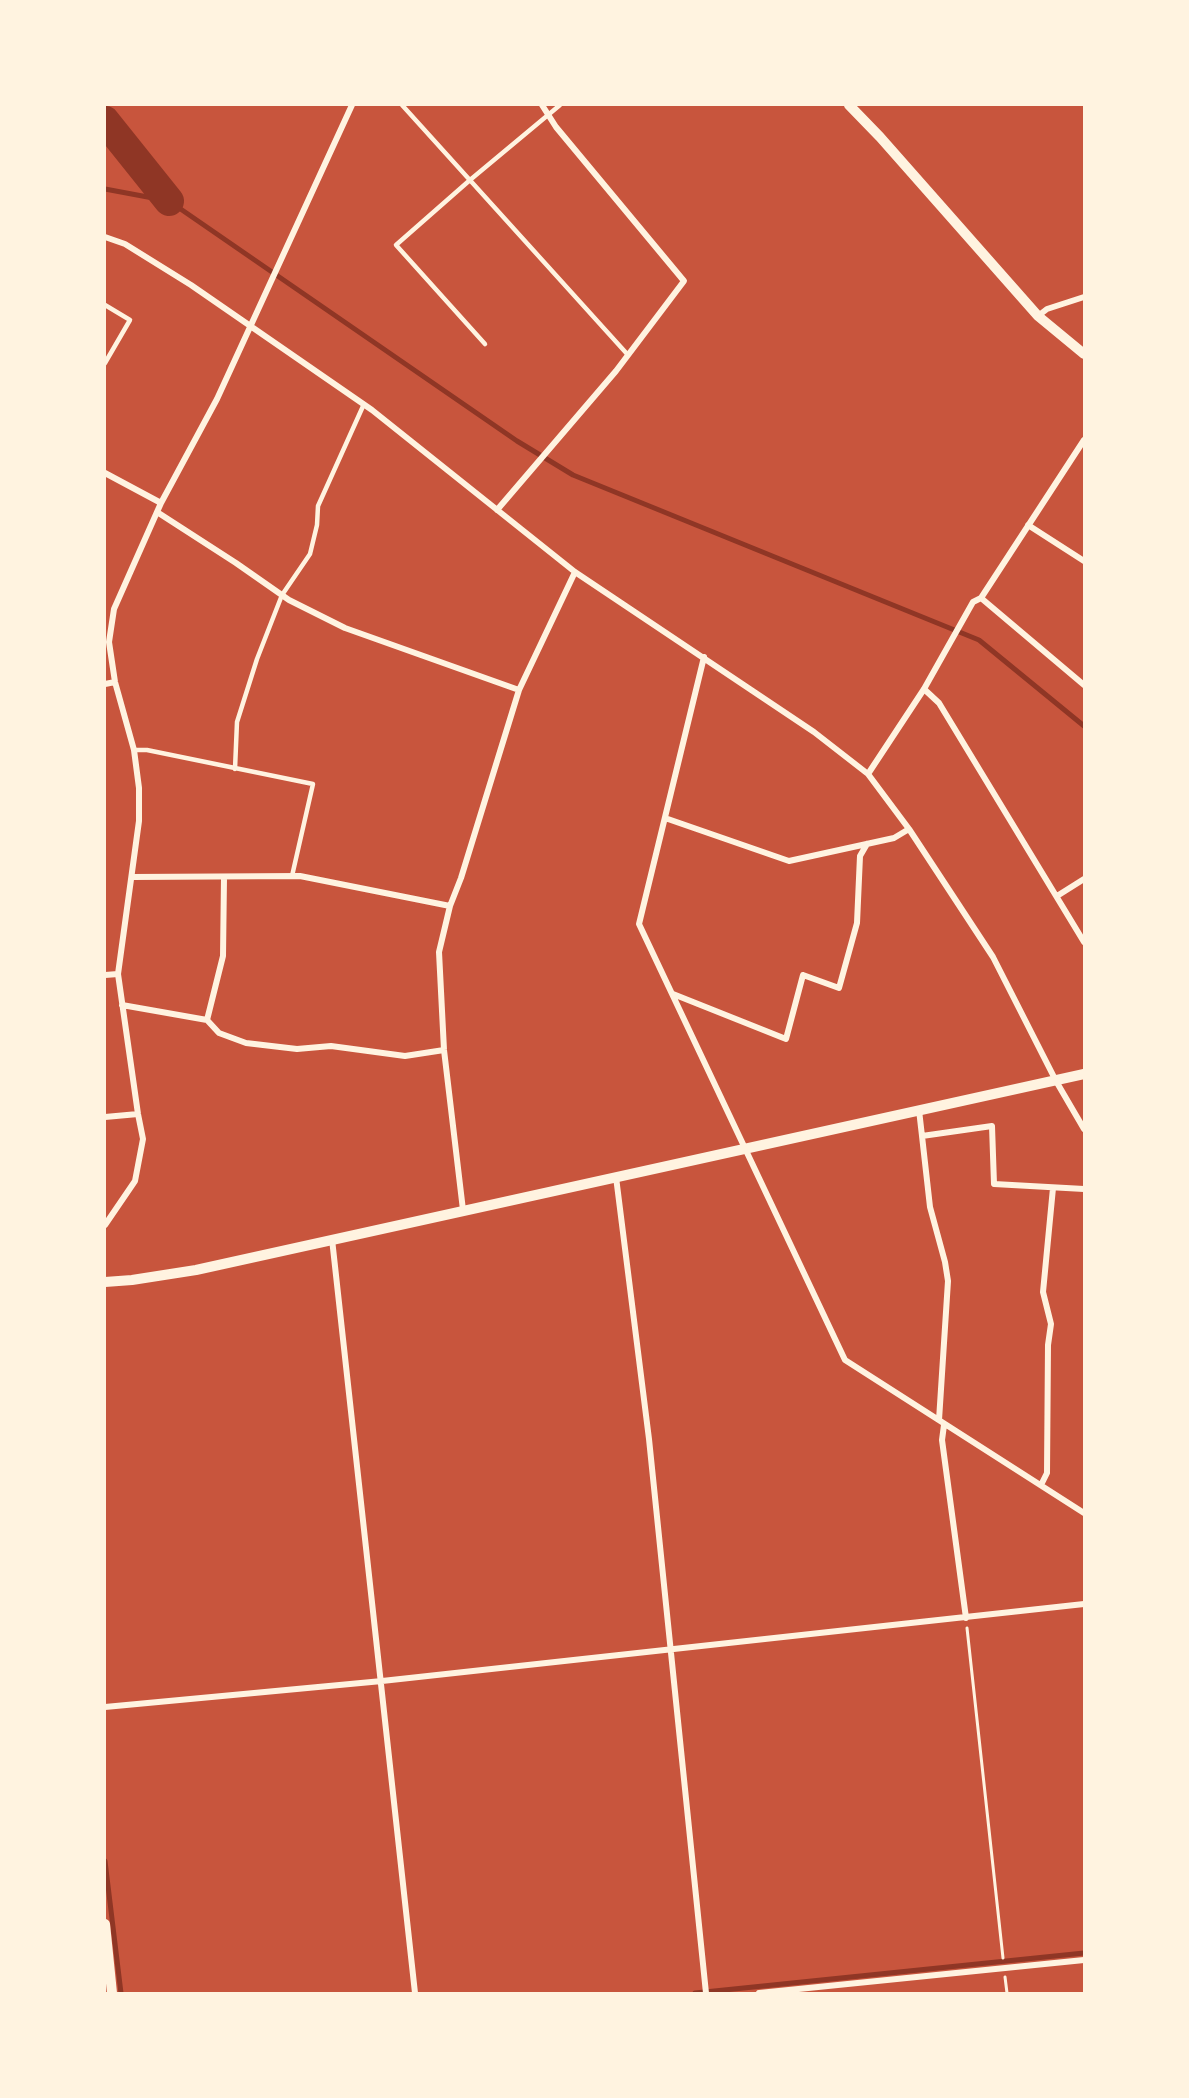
<!DOCTYPE html>
<style>
body{margin:0}
#map{position:relative;width:1189px;height:2098px;overflow:hidden;background:#c8553d;font-family:"PT Sans Narrow",sans-serif}
canvas{display:block}
.frame{position:absolute;inset:0;border:106px solid #fff3e0;pointer-events:none}
</style>
<div id="map">
<canvas width="1189" height="2098"></canvas>
<div class="frame"></div>
</div>
<script>
const g = document.querySelector('canvas').getContext('2d');
g.lineJoin = 'round';
function trace(path, color, width, dash) { g.strokeStyle = color; g.lineWidth = width; g.lineCap = dash ? 'butt' : 'round'; g.setLineDash(dash || []); g.stroke(path); }
const stream = new Path2D(`
 M105,189L169,201L517,441L573,475L979,640L1084,726
 M105,1861L121,1993
 M695,1993L1084,1953`);
const river = new Path2D(`
 M105,121L169,201`);
const path = new Path2D(`
 M967,1628L1003,1958
 M1005,1977L1007,1993`);
const service = new Path2D(`
 M402,105L628,355
 M105,305L130,320L105,363
 M485,344L396,245L470,180L560,105
 M134,750H147L313,784L292,876
 M235,769L237,722L257,659L282,595L310,554L317,525L318,506L364,404`);
const minor = new Path2D(`
 M105,237L125,244L191,285L372,410L575,572L814,732L868,774L909,829L993,957L1056,1081L1084,1129
 M1038,316L1047,309L1084,297
 M105,473L161,503
 M497,510L616,371L684,281L556,127L542,105
 M157,512L236,563L289,600L345,628L519,690
 M1028,525L1084,561
 M981,598L1084,685
 M704,657L639,924L845,1360L1084,1513
 M105,684L115,682
 M924,689L939,703L1084,942
 M868,774L924,689L973,602L981,598L1084,440
 M665,818L789,861L894,838L909,829
 M132,877L300,876L450,906
 M1057,896L1084,879
 M105,975L118,974
 M673,994L786,1039L803,975L839,988L857,923L860,856L867,844
 M122,1005L207,1020L219,1033L246,1043L297,1049L331,1046L405,1056L444,1050
 M207,1020L223,956L224,878
 M919,1110L922,1136L992,1126L994,1184L1084,1189
 M105,1117L138,1114
 M922,1136L930,1207L945,1262L948,1281L939,1420
 M616,1177L649,1439L706,1993
 M463,1210L444,1050L439,952L450,906L461,878L519,690L575,572
 M105,1225L135,1181L143,1139L138,1114L118,974L139,821V788L134,750L115,682L109,642L114,609L161,503L217,399L352,105
 M332,1239L415,1993
 M944,1425L942,1440L966,1618
 M1041,1485L1047,1473L1048,1345L1051,1324L1043,1292L1053,1188
 M105,1707L382,1681L1084,1604
 M759,1993L1084,1960`);
const tertiary = new Path2D(`
 M849,105L880,137L1038,316L1084,354
 M105,1282L132,1280L196,1270L1084,1074
 M105,1924L112,1993`);
trace(stream, '#8f3625', 5);
trace(river, '#8f3625', 30);
trace(path, '#fff3e0', 3);
trace(service, '#fff3e0', 4.5);
trace(minor, '#fff3e0', 6);
trace(tertiary, '#fff3e0', 10);
</script>
